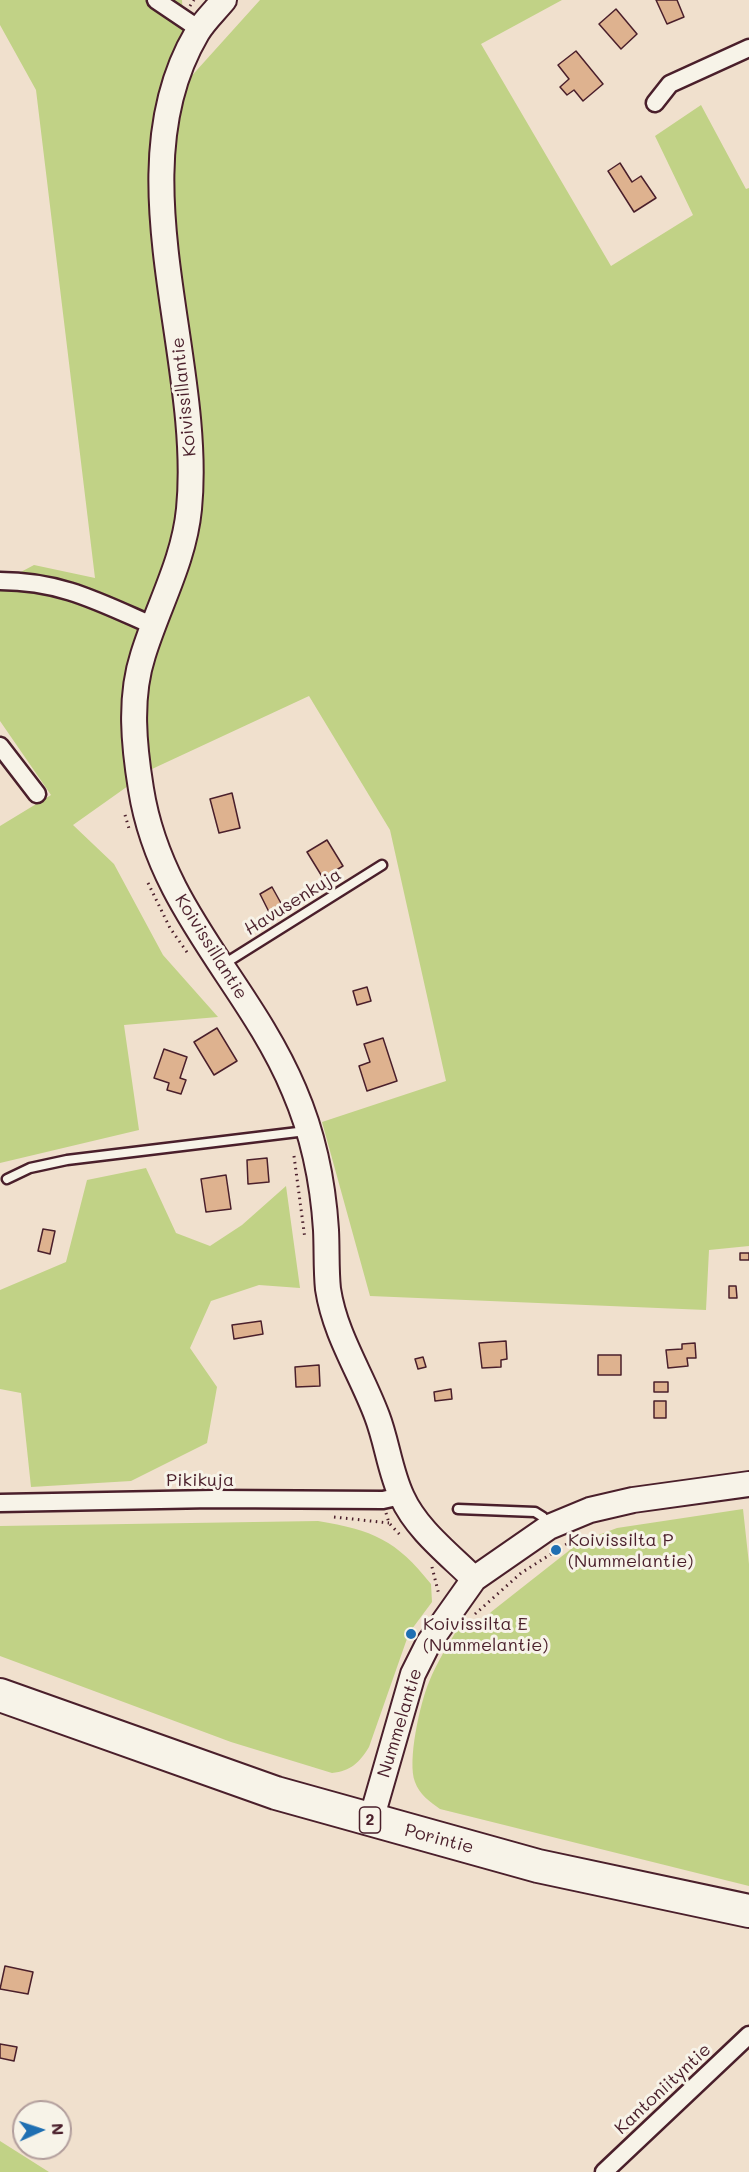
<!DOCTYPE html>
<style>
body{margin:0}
#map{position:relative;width:749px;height:2172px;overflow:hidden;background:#f0e0cd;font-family:Mali,sans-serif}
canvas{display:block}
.north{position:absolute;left:12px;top:2100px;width:60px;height:60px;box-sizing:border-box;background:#f7f3e8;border:2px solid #b29e9c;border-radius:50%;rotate:87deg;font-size:16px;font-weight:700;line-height:24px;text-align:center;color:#4a1f2b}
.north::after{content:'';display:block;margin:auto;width:21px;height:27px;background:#1f6fb2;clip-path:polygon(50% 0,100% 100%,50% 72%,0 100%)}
</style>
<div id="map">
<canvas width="749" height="2172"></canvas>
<div class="north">N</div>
</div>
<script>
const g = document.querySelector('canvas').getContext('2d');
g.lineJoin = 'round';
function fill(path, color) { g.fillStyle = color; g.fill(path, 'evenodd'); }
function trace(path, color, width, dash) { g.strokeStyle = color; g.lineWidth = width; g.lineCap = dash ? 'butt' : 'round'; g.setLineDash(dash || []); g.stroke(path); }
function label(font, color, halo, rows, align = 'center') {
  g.font = font + ' Mali,sans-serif'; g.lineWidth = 6; g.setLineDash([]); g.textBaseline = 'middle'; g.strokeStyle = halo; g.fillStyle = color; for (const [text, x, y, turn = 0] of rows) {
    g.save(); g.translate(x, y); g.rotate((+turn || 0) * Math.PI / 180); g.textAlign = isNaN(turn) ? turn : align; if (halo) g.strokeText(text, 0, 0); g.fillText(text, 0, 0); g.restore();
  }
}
const green = new Path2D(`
 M0,0H182L187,81L260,0H562L481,44L611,266L693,215L655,136L701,105L746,189L749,188V1246L709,1250L706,1310L370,1296L322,1122L446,1081L390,830L309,696L152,769L73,825L114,864L163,955L218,1017L124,1025L139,1130L0,1163V826L51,795L0,721V583L34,565L95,578L36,90L0,25Z
 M146,1168L176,1233L210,1246L242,1225L286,1186L300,1288L259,1285L211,1301L190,1348L217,1387L207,1443L131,1481L31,1487L21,1393L0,1389V1290L66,1262L87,1180Z
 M743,1509L749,1564V1886L440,1809C430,1802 419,1794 415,1782C407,1762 420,1703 429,1682C437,1662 449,1643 460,1625L476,1630L491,1612L580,1542L617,1528Z
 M318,1521C373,1530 396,1540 431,1584L432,1602L409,1633L369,1747C359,1763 351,1771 332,1773L231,1742L0,1656V1526Z
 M0,2141L49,2172H0Z`);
const building = new Path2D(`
 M656,0H677L684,17L667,24Z
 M616,9L637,34L621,49L599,24Z
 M576,51L603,84L583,101L574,90L567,95L560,87L569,79L558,65Z
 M620,163L632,182L641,176L656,198L634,212L608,171Z
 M232,793L240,828L219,833L210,799Z
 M327,840L343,866L323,878L307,852Z
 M272,887L282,905L269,912L260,894Z
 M367,987L371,1001L357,1005L353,991Z
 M217,1028L237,1061L214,1075L194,1042Z
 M383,1038L397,1081L367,1091L359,1066L370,1062L364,1044Z
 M164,1049L187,1057L180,1078L186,1080L181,1094L167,1090L169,1083L154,1078Z
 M267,1158L269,1182L248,1184L247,1160Z
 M226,1175L231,1209L206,1212L201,1179Z
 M43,1229L55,1231L50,1254L38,1251Z
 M740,1253H749V1260H740Z
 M729,1286H736L737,1298H729Z
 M261,1321L263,1334L234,1339L232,1325Z
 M506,1341L507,1359L501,1360V1367L482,1368L479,1343Z
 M695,1343L696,1358H687L688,1366L668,1368L666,1350L682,1349V1344Z
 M598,1355H621V1375H598Z
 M423,1357L426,1367L418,1369L415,1359Z
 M319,1365L320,1386L296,1387L295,1367Z
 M654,1382H668V1392H654Z
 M451,1389L452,1399L435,1401L434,1392Z
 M654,1401H666V1418H654Z
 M5,1966L33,1972L28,1994L0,1989Z
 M0,2044L17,2047L14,2061L0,2058Z`);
const path = new Path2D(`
 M190,6L194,0
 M125,815L130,832
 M148,883L170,928L189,955
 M294,1156L305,1239
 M386,1513L389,1523L402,1537
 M334,1517L389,1523
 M432,1567L439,1595
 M475,1614L521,1573L575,1539`);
const lane = new Path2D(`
 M224,964L382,865
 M7,1179L30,1168L67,1160L306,1131
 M458,1509L535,1512L543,1517L548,1527`);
const street = new Path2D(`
 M156,0L199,29
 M655,103L670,84L749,48
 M0,581C61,581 99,602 154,626
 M0,746L37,794
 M0,1503L213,1499L383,1500L401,1496
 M604,2172L749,2035`);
const secondary = new Path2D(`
 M224,0C215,11 204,21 197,33C114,173 204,357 189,509C184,561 158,606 143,655C129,698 134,746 141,789C160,910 249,983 294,1090C313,1134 323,1182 326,1230C327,1250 326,1270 328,1289C335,1335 361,1373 377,1416C387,1442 390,1472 402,1497C417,1530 449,1554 474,1579
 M371,1820L413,1674L428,1644L474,1579L549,1527L590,1510L633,1500L749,1484`);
const highway = new Path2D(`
 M0,1695L276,1793L538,1866L749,1911`);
const markers = [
 [556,1550,6,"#1f6fb2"],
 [411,1634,6,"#1f6fb2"]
];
const shields = [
 [370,1820,21]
];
const shieldNames = [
 ["2",370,1820]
];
const streetNames = [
 ["Koivissillantie",184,397,-96],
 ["Havusenkuja",293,902,-32],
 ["Koivissillantie",211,947,58],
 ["Pikikuja",200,1480],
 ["Nummelantie",400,1723,-73],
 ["Porintie",439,1839,15],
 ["Kantoniityntie",663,2089,-43]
];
const poiNames = [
 ["Koivissilta P",568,1540],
 ["(Nummelantie)",568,1561],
 ["Koivissilta E",423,1624],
 ["(Nummelantie)",423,1645]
];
fill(green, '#c1d286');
fill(building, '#deb28f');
trace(building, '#4a1f2b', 1.5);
trace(lane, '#4a1f2b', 13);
trace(street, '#4a1f2b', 21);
trace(secondary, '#4a1f2b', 28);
trace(highway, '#4a1f2b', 36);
trace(path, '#4a1f2b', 3, [1.5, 4.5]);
trace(lane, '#f7f3e8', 8);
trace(street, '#f7f3e8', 16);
trace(secondary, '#f7f3e8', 24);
trace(highway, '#f7f3e8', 32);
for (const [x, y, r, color] of markers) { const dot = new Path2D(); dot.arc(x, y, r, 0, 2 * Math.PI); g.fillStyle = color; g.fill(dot); trace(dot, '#f7f3e8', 2); }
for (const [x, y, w] of shields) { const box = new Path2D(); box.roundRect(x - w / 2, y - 13, w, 26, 4.5); g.fillStyle = '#f7f3e8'; g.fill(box); trace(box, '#4a1f2b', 1.5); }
label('bold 16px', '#4a1f2b', null, shieldNames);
label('18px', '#4a1f2b', '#f7f3e8', streetNames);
label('18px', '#4a1f2b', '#f7f3e8', poiNames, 'left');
</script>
